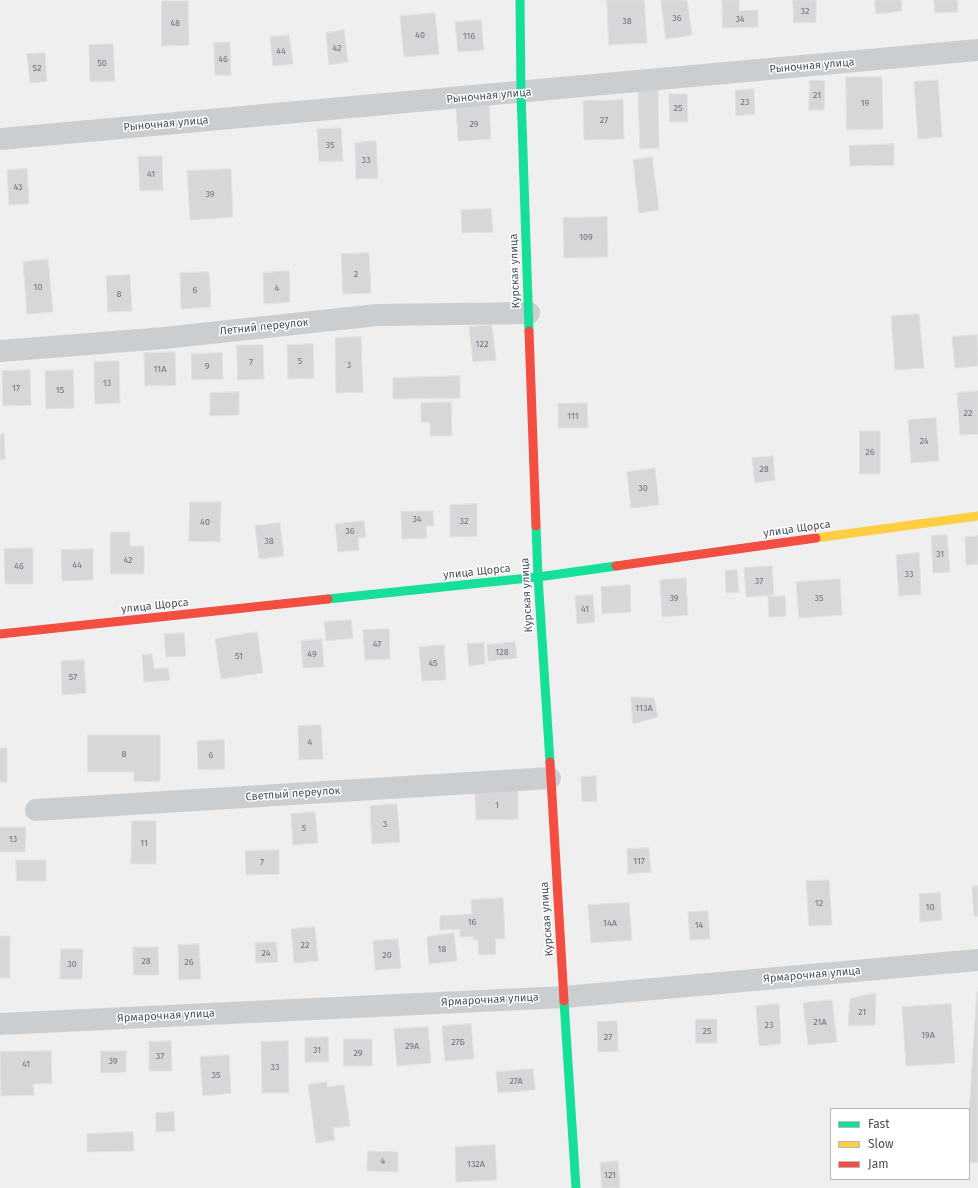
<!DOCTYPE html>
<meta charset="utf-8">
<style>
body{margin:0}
#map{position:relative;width:978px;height:1188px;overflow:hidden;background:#f0efef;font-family:"Fira Sans",sans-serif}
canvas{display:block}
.legend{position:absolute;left:830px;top:1108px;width:140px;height:72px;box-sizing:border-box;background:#fff;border:1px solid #b5b9be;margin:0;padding:5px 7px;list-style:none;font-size:12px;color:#47505c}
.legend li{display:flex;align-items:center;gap:8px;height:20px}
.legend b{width:20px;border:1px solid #b5b9be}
</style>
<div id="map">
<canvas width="978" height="1188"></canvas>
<ul class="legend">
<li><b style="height:5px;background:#16e098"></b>Fast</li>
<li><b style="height:5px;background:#ffcf43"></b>Slow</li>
<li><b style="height:5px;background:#f24e42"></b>Jam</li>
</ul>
</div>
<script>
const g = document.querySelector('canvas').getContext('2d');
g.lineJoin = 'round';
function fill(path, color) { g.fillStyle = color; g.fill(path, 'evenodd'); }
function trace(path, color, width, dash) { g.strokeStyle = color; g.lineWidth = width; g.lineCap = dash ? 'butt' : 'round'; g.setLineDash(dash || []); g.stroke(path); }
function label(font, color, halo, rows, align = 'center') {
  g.font = font + ' "Fira Sans",sans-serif'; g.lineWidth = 3; g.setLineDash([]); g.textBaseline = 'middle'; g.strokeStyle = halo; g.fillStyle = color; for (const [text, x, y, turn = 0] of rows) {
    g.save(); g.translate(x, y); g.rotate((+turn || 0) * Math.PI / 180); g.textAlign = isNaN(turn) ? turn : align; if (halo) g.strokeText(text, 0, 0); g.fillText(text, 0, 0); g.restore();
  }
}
const building = new Path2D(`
 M607,0H644L647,43L609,45Z
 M661,0H687L692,35L666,39Z
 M722,0H739V11L758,10V27L723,28Z
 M793,0H816V22L794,23Z
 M875,0H901L902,11L876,14Z
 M934,0H957L958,12L935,13Z
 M162,1H188L189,45L162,46Z
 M435,13L439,54L404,57L400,16Z
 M481,20L484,50L458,52L455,22Z
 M344,30L348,62L329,65L326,33Z
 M289,35L293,64L273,66L270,37Z
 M230,42L231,75H215L214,43Z
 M113,44L115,81L90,82L89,45Z
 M45,53L47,81L30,83L27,54Z
 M846,77H882L883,129L847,130Z
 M810,80L825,81L824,110H809Z
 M938,80L942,137L918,139L914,82Z
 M658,89L659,148L640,149L638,90Z
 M754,89L755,114L736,116L735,91Z
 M669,94H687L688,122H670Z
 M623,100L624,139L584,140L583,101Z
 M489,106L491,139L458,141L456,108Z
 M341,128L343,161L319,162L317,129Z
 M376,141L378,178L356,179L355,143Z
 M894,144V165L850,166L849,146Z
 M162,156L163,190L140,191L138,157Z
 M652,157L659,210L639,213L633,160Z
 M27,169L29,204L9,205L7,170Z
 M231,169L233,217L190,220L187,171Z
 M491,209L493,232L462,233L461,210Z
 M607,217L608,257L564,258L563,218Z
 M369,253L371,293L343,294L341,254Z
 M48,259L53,312L27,314L23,262Z
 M289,271L290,302L264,304L263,273Z
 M209,272L211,307L181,309L180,273Z
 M130,275L132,311L108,312L106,276Z
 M919,314L924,368L895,370L891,316Z
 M492,325L496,360L473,362L469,327Z
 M977,335L978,366L955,368L952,337Z
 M361,337L363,392L336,393L335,338Z
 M313,344L314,378L288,379L287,345Z
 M237,345H263L264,379L238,380Z
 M175,352L176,385L145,386L144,353Z
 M222,353L223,379L192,380L191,354Z
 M119,361L120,403L95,404L94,362Z
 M30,370L31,405L3,406L2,371Z
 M73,370L74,408L46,409L45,371Z
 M460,376V398L393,399V378Z
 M978,391V434L960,435L957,393Z
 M239,392V415L210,416V393Z
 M451,402L452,436H430V422H421V403Z
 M587,403L588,428H558V404Z
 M936,418L939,461L911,463L908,420Z
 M860,431H880V474H860Z
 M4,434L5,459H0V435Z
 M773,456L775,480L755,483L752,458Z
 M655,468L659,505L631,508L627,472Z
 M190,502H221L220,542L189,541Z
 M477,504V536L450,537V505Z
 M433,511L434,526H426L427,538L402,539L401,512Z
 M364,521L366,537L358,538L359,550L338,552L335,524Z
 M280,523L284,556L259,559L255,526Z
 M111,532H130V546H144V574H111Z
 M947,535L950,572L933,573L931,536Z
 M978,536V564L966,565L965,537Z
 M33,548V584H5L4,549Z
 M93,549V580L62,581L61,550Z
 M919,553L921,594L899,596L896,555Z
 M772,566L774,595L746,597L744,568Z
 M737,570L739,592L726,593L725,571Z
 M686,578L688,615L662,617L660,580Z
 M840,579L842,615L799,618L796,582Z
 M630,585L631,612L602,614L601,587Z
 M593,595L595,622L577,624L575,596Z
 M785,596L786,616L769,617L768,597Z
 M351,620L353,638L326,641L324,622Z
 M389,629L390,659L365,660L363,630Z
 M257,632L263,673L221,679L215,639Z
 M184,633L186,656L166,657L164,634Z
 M322,639L324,667L303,668L301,641Z
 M515,642L517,658L488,661L487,645Z
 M484,643L485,664L469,666L467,644Z
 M444,645L446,680L422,681L419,647Z
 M152,654L154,669L168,668L170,680L144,682L142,655Z
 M84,660L86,693L62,695L61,661Z
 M631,697L654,698L658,717L633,724Z
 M321,725L323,759L299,760L298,726Z
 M88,735H160V781L134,782V772H88Z
 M224,740L225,769L198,770L197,741Z
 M0,748H7V782H0Z
 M596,776L597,801L582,802L581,777Z
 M518,790V819L476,820L475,791Z
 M397,804L400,842L372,844L370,806Z
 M315,812L318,843L293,845L291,814Z
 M132,821H156V864H131Z
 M0,827H26L25,852H0Z
 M649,848L651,872L628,874L627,849Z
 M279,850V874L246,875L245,851Z
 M16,860H46V881H17Z
 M829,880L832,925L809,926L806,881Z
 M978,886V916H974L972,887Z
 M940,893L942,920L920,922L919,894Z
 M503,898L505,938L495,939L496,954L479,955L478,940H473V936L460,937V929L440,930V916L472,914L471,900Z
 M629,903L632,940L591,943L588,905Z
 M708,911L710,939L690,940L688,912Z
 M315,927L318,961L294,963L291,929Z
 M454,933L457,961L429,964L427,937Z
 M0,936H10V978H0Z
 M398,939L401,968L375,970L373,941Z
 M276,942L278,962L256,963L255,943Z
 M199,944L201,979L179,980L178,945Z
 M133,947H158L159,975H134Z
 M61,949H83L82,979H60Z
 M977,992H978V1163L969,1162V1114Z
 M876,993L875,1025L848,1026L850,999Z
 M832,1000L837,1042L808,1045L803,1003Z
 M779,1004L781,1044L759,1046L756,1006Z
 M951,1004L955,1063L906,1066L902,1007Z
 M696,1019H717V1043H696Z
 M617,1021L618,1051L598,1052L597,1022Z
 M471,1024L474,1059L445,1061L442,1026Z
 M428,1027L431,1063L397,1066L394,1029Z
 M328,1037L329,1062H305V1038Z
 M344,1039H372V1066H344Z
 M171,1041L172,1071H149V1042Z
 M288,1041L289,1093H262L261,1042Z
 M51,1051L52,1083L33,1084L34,1095L1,1096L0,1052Z
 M101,1051H126V1072L101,1073Z
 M229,1055L231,1093L203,1096L200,1057Z
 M533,1069L535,1090L498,1093L496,1072Z
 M327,1082V1087L344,1085L350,1126L333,1128L335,1140L316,1143L308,1085Z
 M174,1112L175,1131L156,1132V1113Z
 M133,1132L134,1151L87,1152V1134Z
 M495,1145L497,1180L456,1182L455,1147Z
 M368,1151L398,1152V1172L367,1171Z
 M618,1161L620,1188H602L600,1163Z`);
const street = new Path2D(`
 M0,139L978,50
 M0,351L164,338L377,315L529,313
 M36,810L550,778
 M0,1024L564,997L978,960`);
const fast = new Path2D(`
 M520,0L521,93L529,331
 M536,526L538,577L550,762
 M328,599L538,577L616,566
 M564,1001L576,1188`);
const slow = new Path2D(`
 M816,538L978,516`);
const jam = new Path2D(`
 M529,331L536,526
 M616,566L816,538
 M0,634L328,599
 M550,762L564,1001`);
const numberNames = [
 ["32",805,11],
 ["36",677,18],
 ["34",740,19],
 ["38",627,21],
 ["48",175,23],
 ["40",420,35],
 ["116",469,36],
 ["42",337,48],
 ["44",281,51],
 ["46",223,59],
 ["50",102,63],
 ["52",37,68],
 ["21",817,95],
 ["23",745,102],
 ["19",865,103],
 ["25",678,108],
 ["27",604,120],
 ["29",474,124],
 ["35",330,145],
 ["33",366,160],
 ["41",151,174],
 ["43",18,187],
 ["39",210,194],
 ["109",586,237],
 ["2",356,274],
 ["10",38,287],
 ["4",277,288],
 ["6",195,290],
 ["8",119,294],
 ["122",482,344],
 ["5",300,361],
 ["7",251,362],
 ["3",349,365],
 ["9",207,366],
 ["11А",160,369],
 ["13",107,383],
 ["17",16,388],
 ["15",60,390],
 ["22",968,413],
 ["111",573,416],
 ["24",924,441],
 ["26",870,452],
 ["28",764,469],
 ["30",643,488],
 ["34",417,519],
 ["32",464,521],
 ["40",205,522],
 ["36",350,531],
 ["38",269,541],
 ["31",940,554],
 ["42",128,560],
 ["44",77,565],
 ["46",19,566],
 ["33",909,574],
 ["37",759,581],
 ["39",674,598],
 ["35",819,598],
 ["41",585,609],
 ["47",377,644],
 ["128",502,652],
 ["49",312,654],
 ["51",239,656],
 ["45",433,663],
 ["57",73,677],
 ["113А",644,708],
 ["4",310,742],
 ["8",124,754],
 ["6",211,755],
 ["1",497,805],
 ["3",385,824],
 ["5",304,828],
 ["13",13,839],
 ["11",144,843],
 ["117",639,861],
 ["7",262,862],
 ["12",819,903],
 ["10",930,907],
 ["16",472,922],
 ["14А",610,923],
 ["14",699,925],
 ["22",305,945],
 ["18",442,949],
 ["24",266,953],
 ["20",387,955],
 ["28",146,961],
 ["26",189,962],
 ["30",72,964],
 ["21",862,1012],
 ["21А",820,1022],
 ["23",769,1025],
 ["25",707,1031],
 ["19А",928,1035],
 ["27",608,1037],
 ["27Б",458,1042],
 ["29А",412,1046],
 ["31",317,1050],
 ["29",358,1053],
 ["37",160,1056],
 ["39",113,1061],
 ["41",26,1064],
 ["33",275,1067],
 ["35",216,1075],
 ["27А",516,1081],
 ["4",383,1161],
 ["132А",476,1164],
 ["121",610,1175]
];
const streetNames = [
 ["Рыночная улица",812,66,-5],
 ["Рыночная улица",489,96,-5],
 ["Рыночная улица",166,124,-5],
 ["Курская улица",515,271,-92],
 ["Летний переулок",264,327,-6],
 ["улица Щорса",797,529,-8],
 ["улица Щорса",477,572,-6],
 ["Курская улица",527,595,-93],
 ["улица Щорса",155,606,-6],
 ["Светлый переулок",293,794,-4],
 ["Курская улица",547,919,-94],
 ["Ярмарочная улица",812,975,-5],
 ["Ярмарочная улица",490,1000,-3],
 ["Ярмарочная улица",166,1016,-3]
];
fill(building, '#d7d7d9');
trace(building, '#e1e1e2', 1);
trace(street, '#cbced0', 22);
trace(fast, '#16e098', 9);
trace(slow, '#ffcf43', 9);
trace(jam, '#f24e42', 9);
label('9px', '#6c737c', null, numberNames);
label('11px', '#47505c', '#fff', streetNames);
</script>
